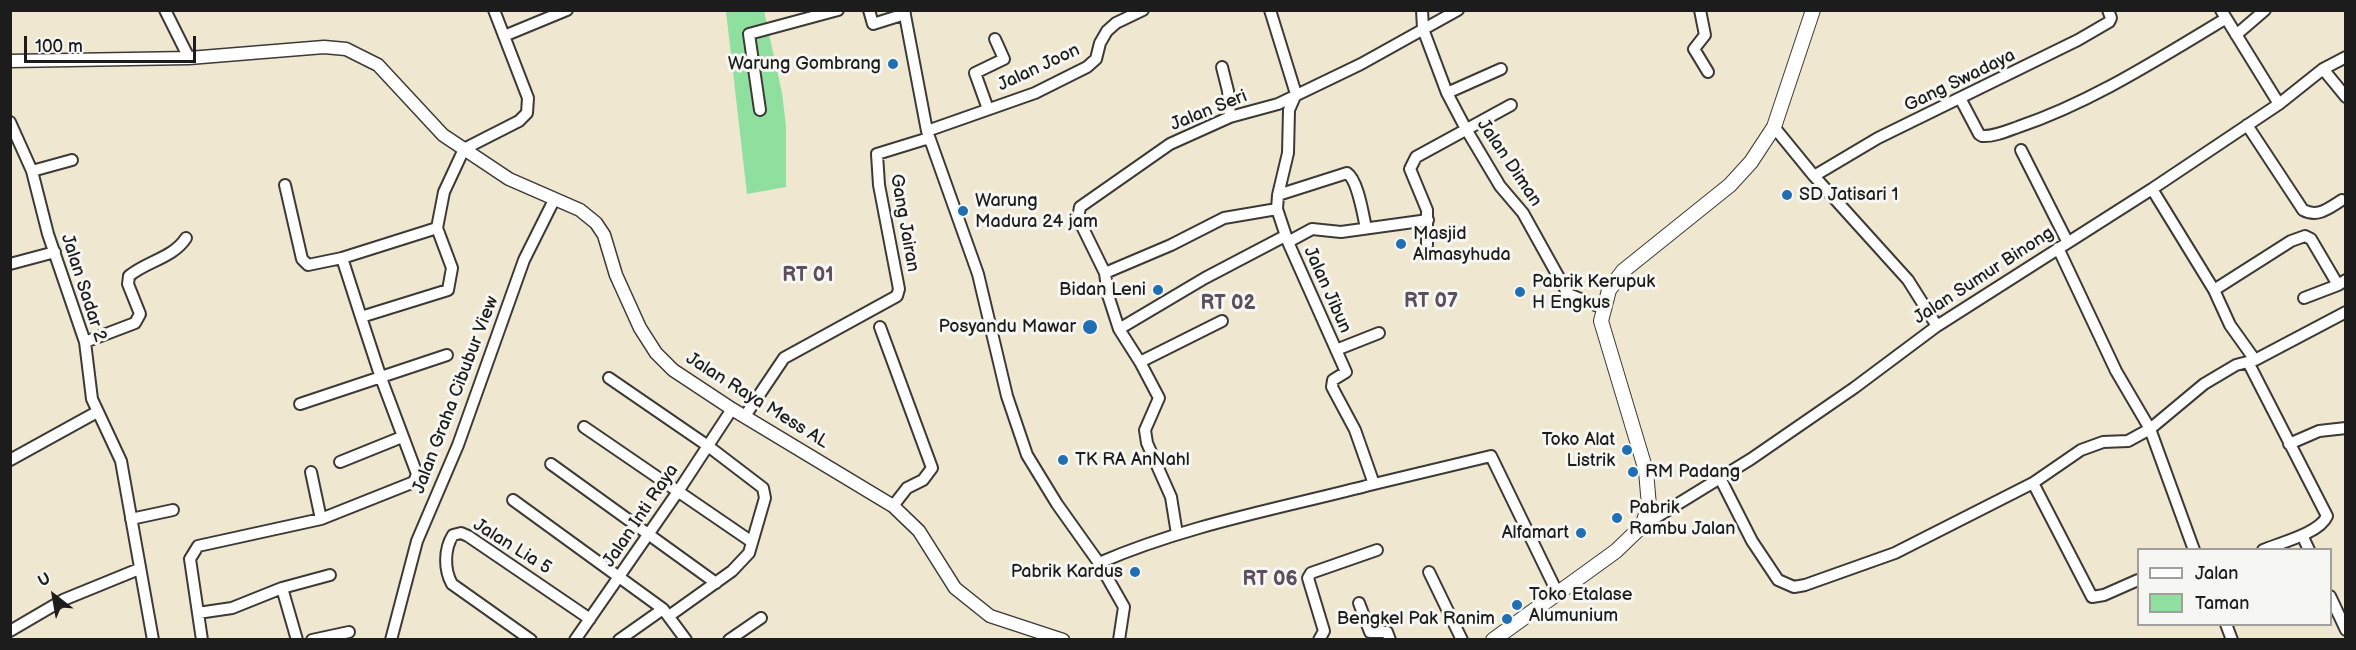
<!DOCTYPE html>
<style>
body{margin:0}
#map{position:relative;width:2356px;height:650px;overflow:hidden;background:#efe7d0;font-family:"Balsamiq Sans",sans-serif}
canvas{display:block}
.frame{position:absolute;inset:0;border:12px solid #1c1c1c;pointer-events:none}
.legend{position:absolute;left:2137px;top:548px;width:195px;height:78px;box-sizing:border-box;background:#f6f6f2;border:2px solid #9f9f9c;margin:0;padding:8px 10px;list-style:none;font-size:18px;color:#1c1c1c}
.legend li{display:flex;align-items:center;gap:12px;height:30px}
.legend b{width:30px;border:2px solid #9f9f9c}
.north{position:absolute;left:24px;top:566px;width:60px;height:60px;-webkit-text-stroke:4px #f6f6f2;paint-order:stroke;rotate:329deg;font-size:16px;font-weight:700;line-height:24px;text-align:center;color:#1c1c1c}
.north::after{content:'';display:block;margin:auto;width:21px;height:27px;background:#1c1c1c;clip-path:polygon(50% 0,100% 100%,50% 72%,0 100%)}
.scale{position:absolute;left:24px;top:36px;width:172px;height:27px;box-sizing:border-box;border:3px solid #1c1c1c;border-top:0;padding-left:8px;font-size:18px;line-height:21px;white-space:nowrap;color:#1c1c1c;-webkit-text-stroke:4px #f6f6f2;paint-order:stroke}
</style>
<div id="map">
<canvas width="2356" height="650"></canvas>
<div class="frame"></div>
<ul class="legend">
<li><b style="height:8px;background:#fff"></b>Jalan</li>
<li><b style="height:16px;background:#8fdf9e"></b>Taman</li>
</ul>
<div class="north">U</div>
<div class="scale">100 m</div>
</div>
<script>
const g = document.querySelector('canvas').getContext('2d');
g.lineJoin = 'round';
function fill(path, color) { g.fillStyle = color; g.fill(path, 'evenodd'); }
function trace(path, color, width, dash) { g.strokeStyle = color; g.lineWidth = width; g.lineCap = dash ? 'butt' : 'round'; g.setLineDash(dash || []); g.stroke(path); }
function label(font, color, halo, rows, align = 'center') {
  g.font = font + ' "Balsamiq Sans",sans-serif'; g.lineWidth = 6; g.setLineDash([]); g.textBaseline = 'middle'; g.strokeStyle = halo; g.fillStyle = color; for (const [text, x, y, turn = 0] of rows) {
    g.save(); g.translate(x, y); g.rotate((+turn || 0) * Math.PI / 180); g.textAlign = isNaN(turn) ? turn : align; if (halo) g.strokeText(text, 0, 0); g.fillText(text, 0, 0); g.restore();
  }
}
const green = new Path2D(`
 M726,11H764L782,93L786,126V187L747,194Z`);
const minor = new Path2D(`
 M165,10L189,58
 M869,10L873,24L905,14
 M904,10L927,131L978,274L1007,396L1027,455L1057,504L1099,563L1124,607L1119,640
 M1270,10L1296,94L1289,110L1288,153L1278,195L1277,209L1288,242L1346,372L1333,380L1332,387L1355,430L1374,484L1491,456L1557,592
 M1422,10L1423,29L1447,93L1466,129L1500,186L1523,213L1568,294L1603,308
 M1700,10L1705,35L1694,49L1708,72
 M2221,10L2279,104
 M2236,35L2265,10
 M504,36L567,10
 M1222,67L1228,91L1230,117
 M2323,69L2346,97
 M1447,93L1501,69
 M1960,98L1979,134L1982,136C1993,137 2007,131 2018,127C2092,102 2158,59 2225,19
 M988,109L975,73L1004,59L995,39
 M760,110L749,34L838,10
 M10,122L32,171L48,234L85,342L92,399L121,461L153,640
 M2247,125L2303,210C2318,218 2329,208 2342,200
 M1774,127L1814,176L1908,280L1937,326
 M927,131L1035,93L1087,67L1096,59L1100,43L1107,31L1116,23L1143,10
 M2021,150L2067,241
 M32,171L72,160
 M1814,176L1878,138L2078,40L2109,22L2111,18L2108,10
 M285,185L302,259L308,265L342,258L437,228
 M2152,189L2214,290L2230,325L2255,360
 M1278,195L1347,173C1358,180 1363,215 1366,228
 M1288,242L1312,229L1341,232L1428,220
 M1427,245V210L1410,169L1416,157L1511,105
 M2058,248L2116,371L2150,429L2194,550
 M342,258L361,317
 M10,264L55,252
 M1105,273L1171,245L1224,218L1277,209
 M2214,290L2291,241L2305,236L2311,239L2338,285L2346,280
 M2304,298L2338,285
 M880,327L932,468L923,480L907,488L893,506
 M1119,329L1205,278L1285,236
 M85,342L135,323L140,314L128,284L129,276C147,261 173,258 186,238
 M1336,350L1379,333
 M1140,362L1222,321
 M2248,362L2327,516C2320,533 2280,543 2263,550
 M609,378L708,446L763,488L765,498L749,553L732,571L669,616
 M300,404L447,355
 M745,416L784,358L897,296L899,289L879,185L877,154L929,138
 M584,427L752,542
 M2289,444L2319,431L2346,428
 M10,460L97,412
 M340,462L402,437
 M551,464L716,583
 M311,472L321,519
 M1720,478L1752,541L1778,580L1794,587L1805,585L1895,553L2033,483L2081,450L2103,442L2128,441L2150,429L2204,384L2236,365L2255,360L2346,312
 M2033,483L2092,597L2104,595L2138,580
 M513,500L663,609L686,640
 M131,519L173,510
 M1642,526L1751,459L1854,388L1937,326L2152,189L2279,104L2323,69L2346,57
 M1177,534L1171,497L1147,443L1145,430L1159,398L1140,362L1119,329L1108,295L1105,273L1078,218L1080,207L1170,144L1230,117L1278,104L1361,64L1458,10
 M2302,535L2309,550
 M1099,563C1186,525 1282,508 1374,484
 M1429,572L1462,640
 M282,588L330,575
 M2330,596L2346,630
 M1359,603L1370,632H1387L1390,640
 M198,613L202,640
 M2226,624L2232,640
 M10,631L63,600L139,569
 M297,640L282,588L232,608L198,613L190,559L198,546L321,519L414,482L417,474L381,378L361,317L448,290L452,268L437,228L444,192L464,149L519,121L527,113L528,98L494,10
 M312,640L349,632
 M391,640L417,541L458,445L524,260L554,200
 M531,640L452,584C444,570 444,549 453,535L461,533L468,536L590,619
 M575,640L679,490L732,409
 M619,640L663,609
 M729,640L761,618
 M1319,640L1324,631L1308,578L1311,573L1377,550`);
const tertiary = new Path2D(`
 M10,61L189,58L324,47L346,49L378,65L443,135L509,179L580,210L596,223L604,235L616,275L640,328L656,353L673,370L732,409L893,506L919,531L955,588L990,616L1063,640`);
const secondary = new Path2D(`
 M1493,640L1616,551L1642,526L1649,506L1646,471L1601,321L1609,290L1623,271L1730,185L1751,162L1774,127L1813,10`);
const markers = [
 [893,64,6,"#1f6fb2"],
 [1787,195,6,"#1f6fb2"],
 [963,211,6,"#1f6fb2"],
 [1401,244,6,"#1f6fb2"],
 [1158,290,6,"#1f6fb2"],
 [1520,292,6,"#1f6fb2"],
 [1090,327,8,"#1f6fb2"],
 [1627,450,6,"#1f6fb2"],
 [1063,460,6,"#1f6fb2"],
 [1633,472,6,"#1f6fb2"],
 [1617,518,6,"#1f6fb2"],
 [1581,533,6,"#1f6fb2"],
 [1135,572,6,"#1f6fb2"],
 [1517,605,6,"#1f6fb2"],
 [1507,619,6,"#1f6fb2"]
];
const poiNames = [
 ["Warung Gombrang",881,64,"right"],
 ["SD Jatisari 1",1799,195],
 ["Warung",975,201],
 ["Madura 24 jam",975,222],
 ["Masjid",1413,234],
 ["Almasyhuda",1413,255],
 ["Pabrik Kerupuk",1532,282],
 ["H Engkus",1532,303],
 ["Bidan Leni",1146,290,"right"],
 ["Posyandu Mawar",1076,327,"right"],
 ["Toko Alat",1615,440,"right"],
 ["Listrik",1615,461,"right"],
 ["TK RA AnNahl",1075,460],
 ["RM Padang",1645,472],
 ["Pabrik",1629,508],
 ["Rambu Jalan",1629,529],
 ["Alfamart",1569,533,"right"],
 ["Pabrik Kardus",1123,572,"right"],
 ["Toko Etalase",1529,595],
 ["Alumunium",1529,616],
 ["Bengkel Pak Ranim",1495,619,"right"]
];
const streetNames = [
 ["Jalan Joon",1039,68,-25],
 ["Gang Swadaya",1960,81,-26],
 ["Jalan Seri",1209,111,-22],
 ["Jalan Diman",1509,163,56],
 ["Gang Jairan",904,223,80],
 ["Jalan Sumur Binong",1984,276,-33],
 ["Jalan Sadar 2",83,288,72],
 ["Jalan Jibun",1327,290,66],
 ["Jalan Graha Cibubur View",456,395,-69],
 ["Jalan Raya Mess AL",757,401,32],
 ["Jalan Inti Raya",641,516,-56],
 ["Jalan Lia 5",512,547,32]
];
const neighbourhoodNames = [
 ["RT 01",808,276],
 ["RT 07",1431,302],
 ["RT 02",1228,304],
 ["RT 06",1270,580]
];
fill(green, '#8fdf9e');
trace(minor, '#3c3a37', 14);
trace(tertiary, '#3c3a37', 15);
trace(secondary, '#3c3a37', 16);
trace(minor, '#fff', 10);
trace(tertiary, '#fff', 12);
trace(secondary, '#fff', 14);
for (const [x, y, r, color] of markers) { const dot = new Path2D(); dot.arc(x, y, r, 0, 2 * Math.PI); g.fillStyle = color; g.fill(dot); trace(dot, '#f6f6f2', 2); }
label('18px', '#1c1c1c', '#f6f6f2', poiNames, 'left');
label('18px', '#1c1c1c', '#f6f6f2', streetNames);
label('bold 20px', '#5b4e5d', '#f6f6f2', neighbourhoodNames);
</script>
